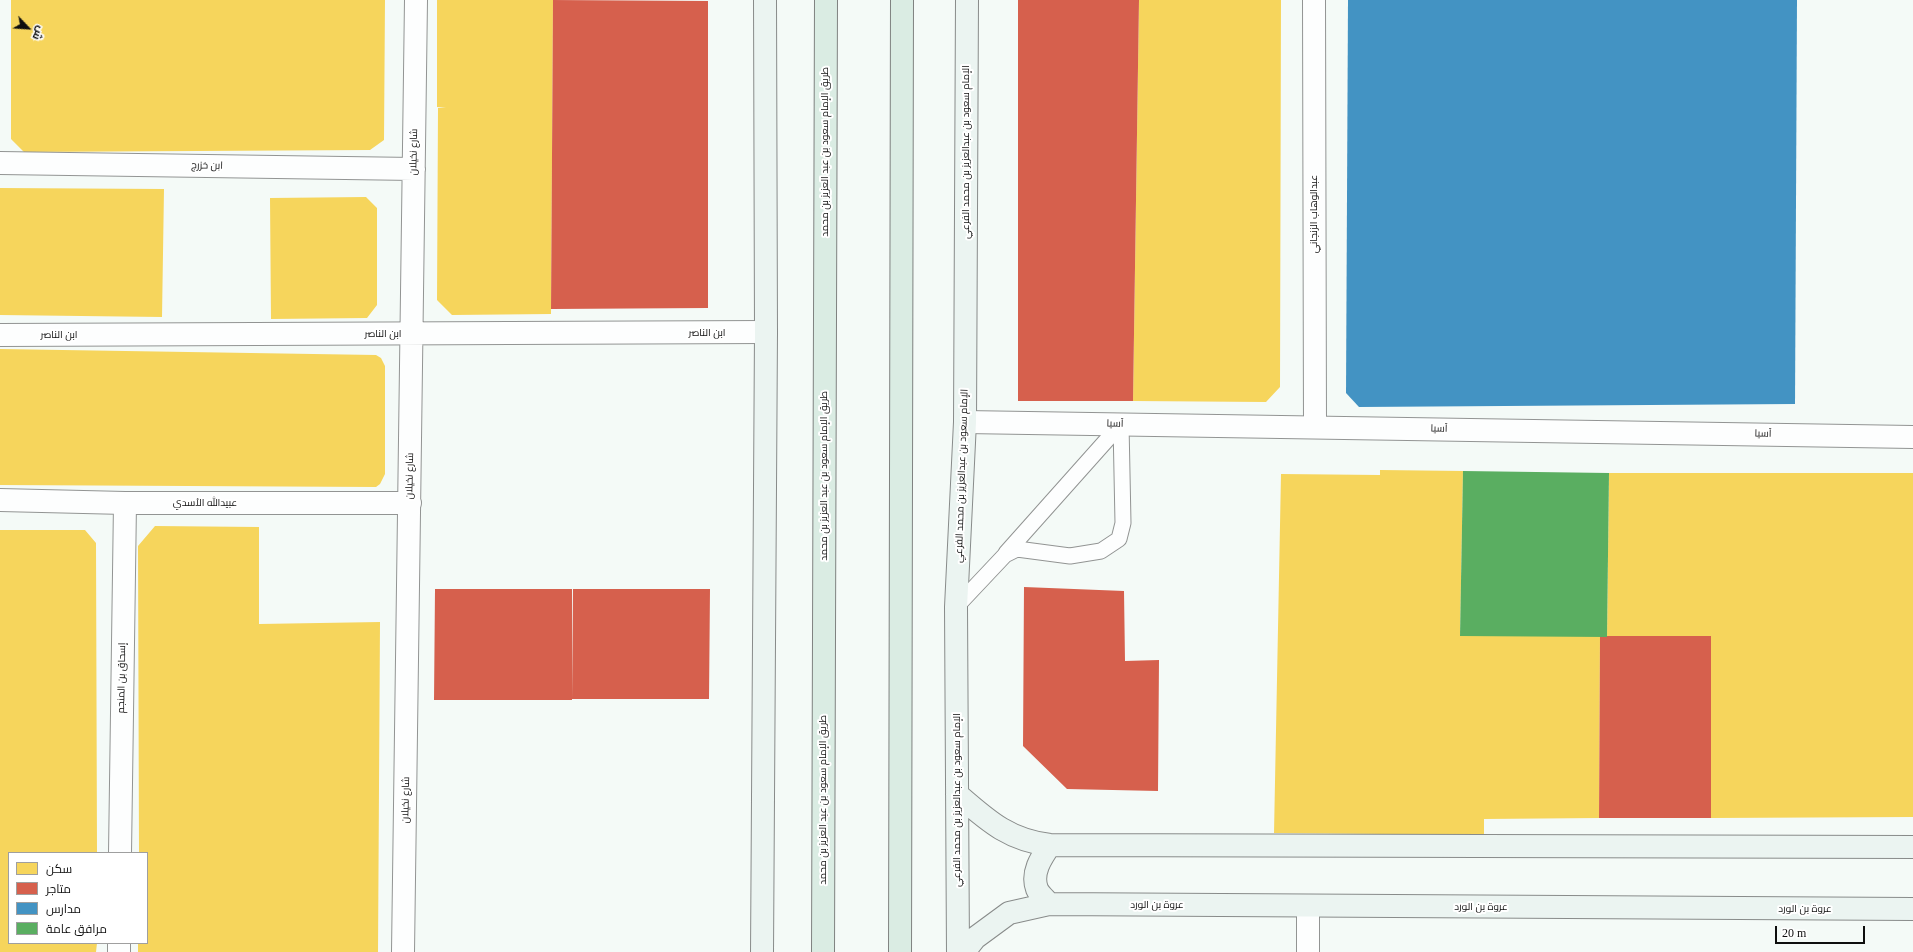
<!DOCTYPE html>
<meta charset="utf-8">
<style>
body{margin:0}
#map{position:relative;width:1913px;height:952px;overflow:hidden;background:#f4faf7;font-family:"Times New Roman",Cairo,serif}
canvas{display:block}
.legend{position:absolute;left:8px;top:852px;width:140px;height:92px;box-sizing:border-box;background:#fff;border:1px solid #9f9f9f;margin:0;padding:5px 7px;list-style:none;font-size:12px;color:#0e0e0e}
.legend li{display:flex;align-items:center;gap:8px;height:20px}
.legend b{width:20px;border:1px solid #9f9f9f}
.north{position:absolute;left:8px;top:8px;width:40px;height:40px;-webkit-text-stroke:3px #fff;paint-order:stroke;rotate:115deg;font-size:11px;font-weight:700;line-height:16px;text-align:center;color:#0e0e0e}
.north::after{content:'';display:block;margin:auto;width:14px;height:18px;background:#0e0e0e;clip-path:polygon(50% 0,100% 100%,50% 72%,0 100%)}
.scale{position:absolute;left:1775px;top:926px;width:90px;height:18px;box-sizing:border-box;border:2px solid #0e0e0e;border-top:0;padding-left:5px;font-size:12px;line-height:14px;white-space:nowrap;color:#0e0e0e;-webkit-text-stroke:3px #fff;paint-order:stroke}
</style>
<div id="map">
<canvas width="1913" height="952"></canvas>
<ul class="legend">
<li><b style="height:11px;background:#f6d55c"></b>سكن</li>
<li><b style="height:11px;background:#d6604d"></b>متاجر</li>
<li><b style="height:11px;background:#4393c3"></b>مدارس</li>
<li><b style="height:11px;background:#5aae61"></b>مرافق عامة</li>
</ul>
<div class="north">ش</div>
<div class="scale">20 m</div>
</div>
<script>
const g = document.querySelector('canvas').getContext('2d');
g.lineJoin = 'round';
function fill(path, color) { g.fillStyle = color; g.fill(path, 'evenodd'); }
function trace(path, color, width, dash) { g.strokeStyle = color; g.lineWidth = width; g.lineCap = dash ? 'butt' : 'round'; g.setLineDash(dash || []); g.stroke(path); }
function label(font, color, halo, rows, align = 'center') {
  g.font = font + ' "Times New Roman",Cairo,serif'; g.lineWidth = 4; g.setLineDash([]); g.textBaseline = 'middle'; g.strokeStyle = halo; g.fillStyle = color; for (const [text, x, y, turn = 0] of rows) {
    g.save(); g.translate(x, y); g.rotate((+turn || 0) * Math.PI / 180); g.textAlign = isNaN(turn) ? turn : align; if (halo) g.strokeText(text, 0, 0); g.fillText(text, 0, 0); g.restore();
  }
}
const homes = new Path2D(`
 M11,0H385L384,140L370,150L24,152L11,139Z
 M437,0H553L551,314L452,315L437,300L438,108H446L437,107Z
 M1139,0H1281L1280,387L1266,402L1133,401Z
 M0,188L164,189L162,317L0,315Z
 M366,197L377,208V305L367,318L271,319L270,198Z
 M0,349L376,355L381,358L385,366V474L380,484L376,487L0,485Z
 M1380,470L1463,471L1460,636H1600L1599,818L1484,819V835L1274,833L1281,474L1380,475Z
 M1609,473H1913V817L1711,818V636L1607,637Z
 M155,526L259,527V624L380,622L378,952H138V943H147V853H139L138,546Z
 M0,530H85L96,543L97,853H9V943H97L96,952H0Z`);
const shops = new Path2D(`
 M553,0L708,1V308L551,309Z
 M1018,0H1139L1133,401H1018Z
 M1024,587L1124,591L1125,661L1159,660L1158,791L1067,789L1023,746Z
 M435,589H572V700H434Z
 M573,589H710L709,699H572Z
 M1600,636H1711V818H1599Z`);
const schools = new Path2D(`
 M1348,0H1797L1795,404L1359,407L1346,393Z`);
const public = new Path2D(`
 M1463,471L1609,473L1607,637L1460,636Z`);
const lane = new Path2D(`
 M1006,553L1121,424
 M956,607L1005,555L1017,549L1070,556L1101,551L1119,539L1123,523L1121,424`);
const street = new Path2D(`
 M1314,0L1315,427
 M0,163L414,169
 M0,335L766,332
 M965,422L1913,437
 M0,500L125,503H410
 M120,853L125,503
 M1308,906V952
 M119,952V943
 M403,952L416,0`);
const secondary = new Path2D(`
 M957,794C987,820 1008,840 1050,845L1913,847
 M1049,904C1046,900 1039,894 1037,889C1031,873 1041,858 1050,845
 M762,952L766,332L765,0
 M958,952L956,607L965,422L967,0
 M964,952L975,938L1009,913L1049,904L1913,909`);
const primary = new Path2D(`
 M823,952L826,0
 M900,952L902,0`);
const streetNames = [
 ["شارع نخيلان",414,152,-89],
 ["طريق الإمام سعود بن عبد العزيز بن محمد",825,152,-90],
 ["الإمام سعود بن عبدالعزيز بن محمد الفرعي",966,152,-90],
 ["ابن خزرج",207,166,1],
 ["عبدالوهاب الزنجاني",1314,214,-90],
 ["ابن الناصر",707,333],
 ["ابن الناصر",383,334],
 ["ابن الناصر",59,335],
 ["آسيا",1115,424,1],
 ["آسيا",1439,429,1],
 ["آسيا",1763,434,1],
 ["شارع نخيلان",410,476,-89],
 ["طريق الإمام سعود بن عبد العزيز بن محمد",824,476,-90],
 ["الإمام سعود بن عبدالعزيز بن محمد الفرعي",962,476,-88],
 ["عبيدالله الأسدي",205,503],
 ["إسحاق بن المنجم",122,678,-89],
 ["شارع نخيلان",406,800,-89],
 ["طريق الإمام سعود بن عبد العزيز بن محمد",823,800,-90],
 ["الإمام سعود بن عبدالعزيز بن محمد الفرعي",957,800,-90],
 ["عروة بن الورد",1157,905],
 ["عروة بن الورد",1481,907],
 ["عروة بن الورد",1805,909]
];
fill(homes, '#f6d55c');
fill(shops, '#d6604d');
fill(schools, '#4393c3');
fill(public, '#5aae61');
trace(lane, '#929493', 17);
trace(street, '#929493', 24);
trace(secondary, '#888b8a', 24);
trace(primary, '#7f8280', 24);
trace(lane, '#fdfefe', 15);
trace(street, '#fdfefe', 22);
trace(secondary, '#ebf4f1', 22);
trace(primary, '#daece3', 22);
label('10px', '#0e0e0e', '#fff', streetNames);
</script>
